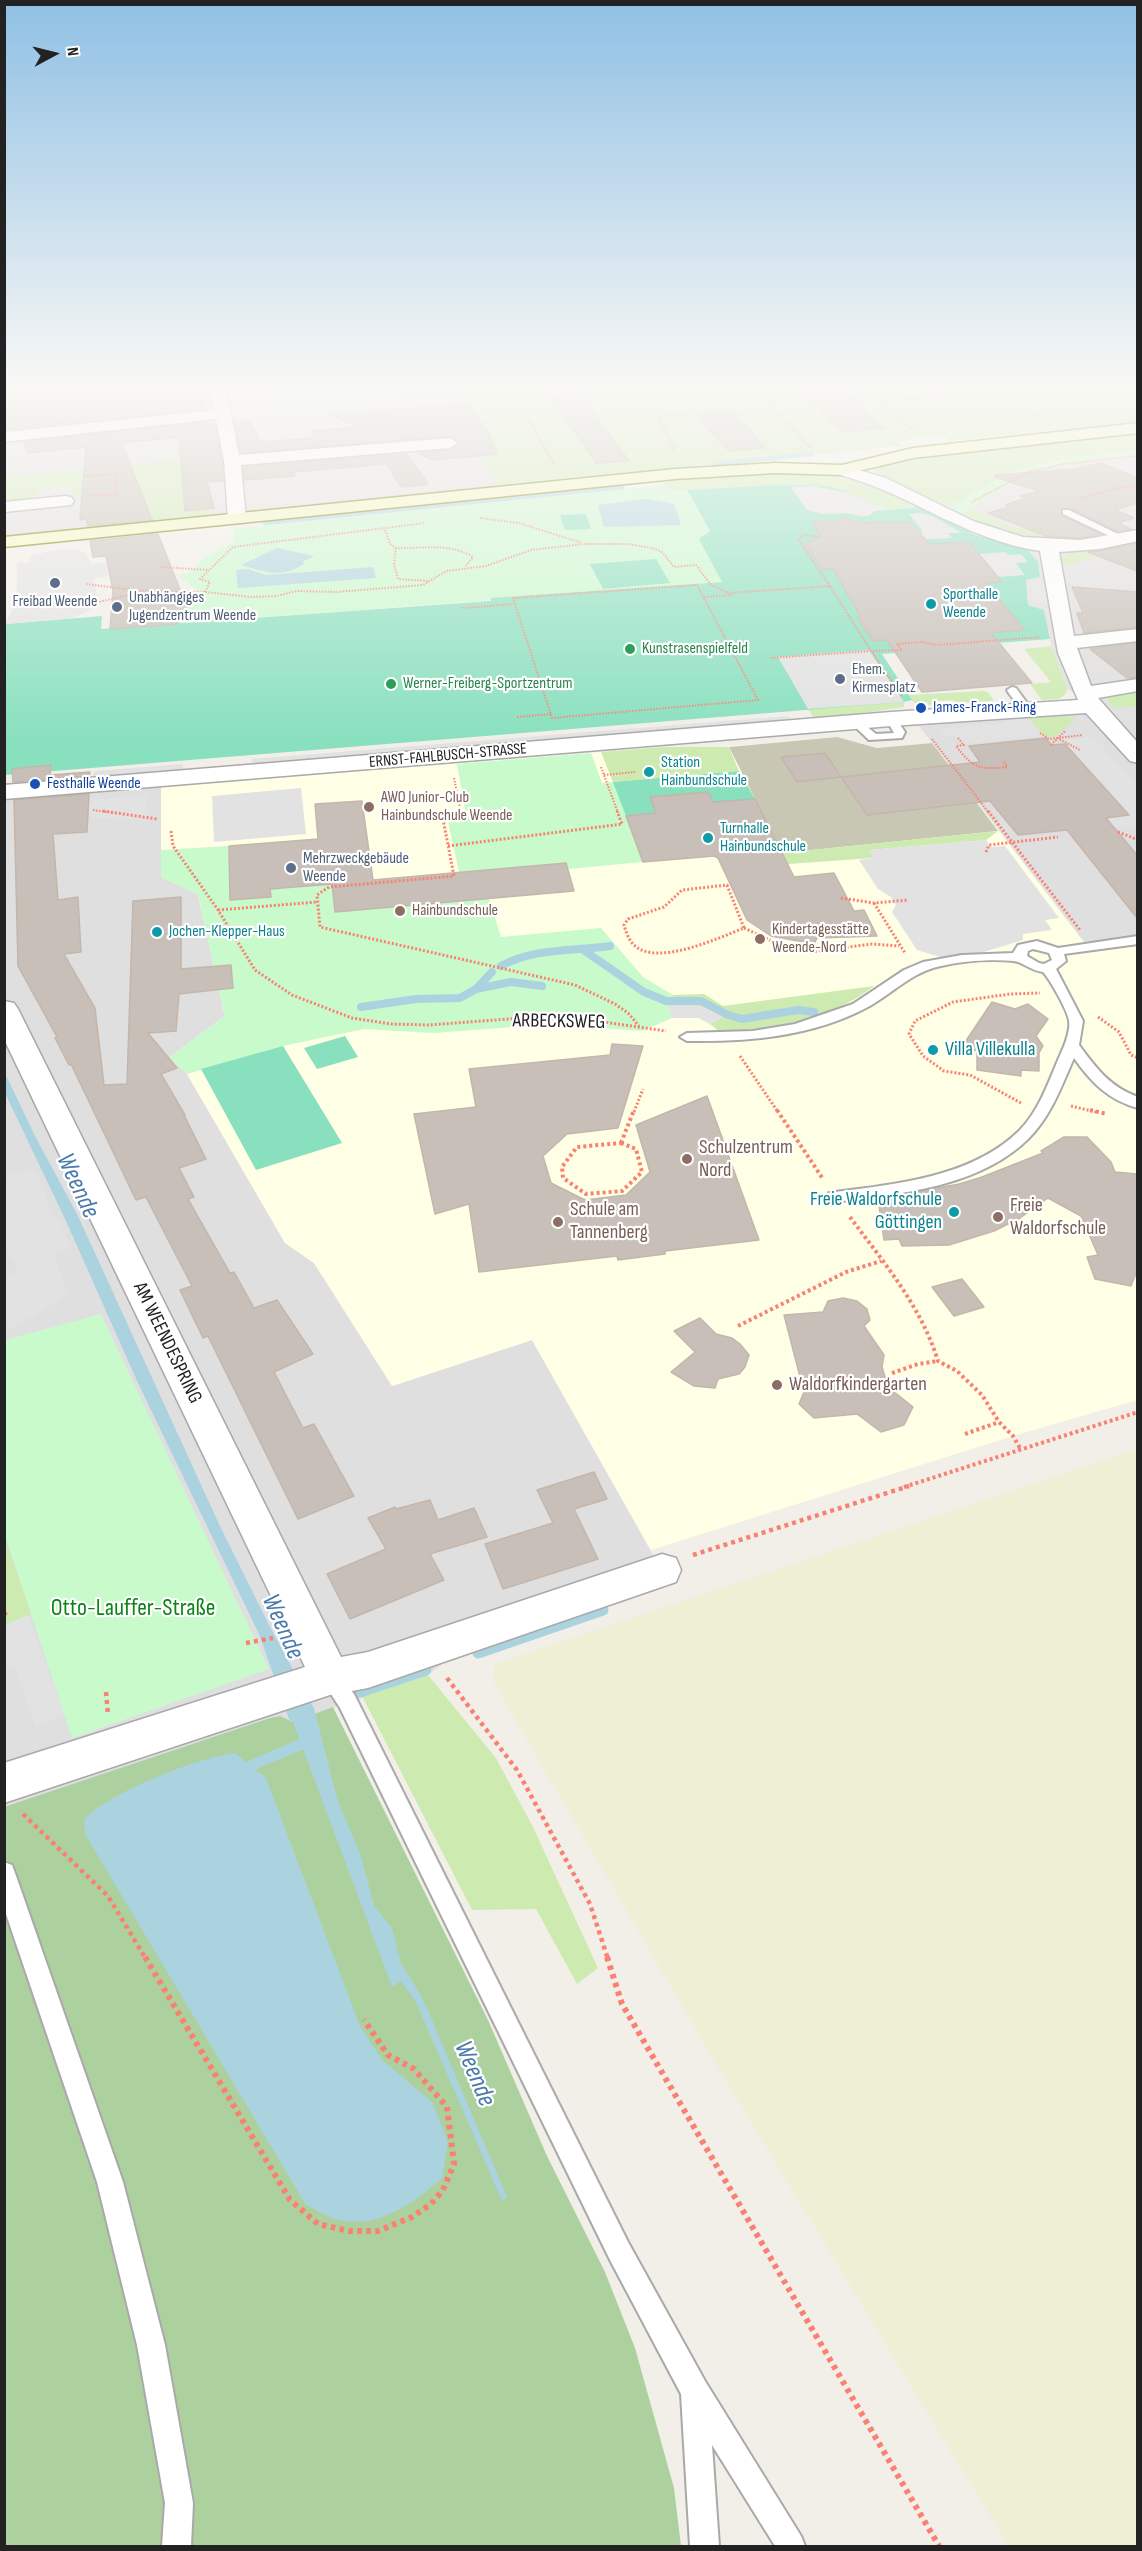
<!DOCTYPE html>
<meta charset="utf-8">
<style>
body{margin:0}
#map{position:relative;width:1142px;height:2551px;overflow:hidden;background:#f2efe9;font-family:"Sofia Sans Condensed",sans-serif}
canvas{display:block}
.frame{position:absolute;inset:0;border:6px solid #222;pointer-events:none}
.north{position:absolute;left:24px;top:24px;width:60px;height:60px;-webkit-text-stroke:4px #fff;paint-order:stroke;rotate:83deg;font-size:16px;font-weight:700;line-height:24px;text-align:center;color:#222}
.north::after{content:'';display:block;margin:auto;width:21px;height:27px;background:#222;clip-path:polygon(50% 0,100% 100%,50% 72%,0 100%)}
</style>
<div id="map">
<canvas width="1142" height="2551"></canvas>
<div class="frame"></div>
<div class="north">N</div>
</div>
<script>
const g = document.querySelector('canvas').getContext('2d');
g.lineJoin = 'round';
function fill(path, color) { g.fillStyle = color; g.fill(path, 'evenodd'); }
function trace(path, color, width, dash) { g.strokeStyle = color; g.lineWidth = width; g.lineCap = dash ? 'butt' : 'round'; g.setLineDash(dash || []); g.stroke(path); }
function label(font, color, halo, rows, align = 'center') {
  g.font = font + ' "Sofia Sans Condensed",sans-serif'; g.lineWidth = 4.5; g.setLineDash([]); g.textBaseline = 'middle'; g.strokeStyle = halo; g.fillStyle = color; for (const [text, x, y, turn = 0] of rows) {
    g.save(); g.translate(x, y); g.rotate((+turn || 0) * Math.PI / 180); g.textAlign = isNaN(turn) ? turn : align; if (halo) g.strokeText(text, 0, 0); g.fillText(text, 0, 0); g.restore();
  }
}
const residential = new Path2D(`
 M5,385H444L451,399L456,398L478,449L498,481L499,490L5,540Z
 M1137,450V946L1092,952L919,726L1106,710L1067,689L1051,646L1044,610L1028,605L1026,580L1039,577L1038,562L1027,549L975,535L930,512L949,507L1013,471Z
 M161,782V876L198,894L225,1016L170,1057L187,1074L285,1243L314,1263L393,1386L532,1340L667,1580L455,1654L428,1675L293,1722L5,1807V795Z`);
const education = new Path2D(`
 M837,737L877,748L932,743L1091,952L1137,946V1400L1013,1436L651,1550L532,1340L392,1386L314,1263L285,1243L187,1074L170,1057L225,1016L198,894L161,877V787L663,747H723Z`);
const construction = new Path2D(`
 M837,737L877,748L932,743L998,831L782,853L729,747Z`);
const farmland = new Path2D(`
 M1137,1449V2546H1008L720,2071L493,1682L495,1664Z`);
const grass = new Path2D(`
 M444,385H1137V422L949,441L943,435L897,441L902,446L498,485L470,431L456,399H451Z
 M1137,432V450L1046,462L1013,471L949,507L873,471L875,465L916,456Z
 M204,457L207,485L214,508L212,512L207,515L88,527L102,520L85,497L72,499L71,487L36,489V495L29,503L5,505V477Z
 M741,475C776,475 813,471 847,479C872,484 894,495 917,505L913,508L888,510L885,505L871,506L854,498L849,493L813,486L774,485L670,491L662,482Z
 M970,509L1016,529L1027,526L1070,539L1085,534L1084,527L1108,535C1057,546 1009,535 962,514Z
 M1118,546C1102,552 1077,566 1061,565V558L1073,551Z
 M1051,646L1067,689L1065,695L1058,699L1042,700L1030,684L1051,682L1024,649Z
 M1137,690V706L1112,708L1107,698L1112,694Z
 M983,691L988,692L994,701L955,703L953,700L936,701L938,704L928,705L927,702L914,703L908,695Z
 M904,702V707L815,720L808,709Z
 M1056,715L1076,718L1054,738L1043,735L1027,717Z
 M663,747H729L739,771L613,782L601,752Z
 M998,831L986,840L870,850L873,858L788,864L782,853Z
 M874,986C833,1018 781,1027 729,1032H720L710,1024L723,1016L700,1006H668L673,995L704,994L723,1006Z
 M4,1535L31,1614L5,1625H4Z
 M428,1675L496,1758L533,1827L598,1968L577,1984L536,1909L472,1910L362,1696Z`);
const forest = new Path2D(`
 M333,1707L488,2020L547,2156L605,2272L635,2348L674,2488L681,2546H5L4,1807L270,1718L280,1716L293,1722Z`);
const park = new Path2D(`
 M230,385H444L450,397L282,411L275,389L230,392Z
 M1137,450V458C1101,461 1061,462 1027,476C1004,486 983,500 962,514L949,507L1013,471L1046,462Z
 M664,485L671,491L687,490L710,532L723,582L178,624V616L199,592L178,576L192,571L205,557L234,542L233,529Z
 M591,753L602,783L739,771L755,799L713,802L708,792L676,795L682,811L626,816L643,862L568,869L566,863L459,872L447,817L466,815L457,764Z
 M229,846L230,900L270,897V889L347,882L333,895L335,912L489,898L501,937L601,928L643,977L673,995L668,1006L672,1018L642,1031L553,1024L434,1033L364,1029L283,1046L187,1074L170,1057L225,1016L198,894L161,877V850Z
 M101,1314L269,1669L72,1738L5,1535V1340Z`);
const pitch = new Path2D(`
 M394,385H443L449,395L401,399Z
 M774,485C798,487 836,480 854,498L864,497L871,506L885,505L888,510L913,508L917,505L975,535L1027,549L1038,562L1040,577L1026,580L1028,605L1044,610L1050,639L908,650V652L882,654L912,700L904,702L5,775V624L102,616L101,629L491,601V598L722,582L699,539L710,531L687,490Z
 M586,514L591,529L565,530L560,515Z
 M656,559L670,583L603,589L590,564Z
 M739,771L755,799L713,802L708,792L676,795L682,811L626,816L613,782Z
 M345,1036L358,1057L317,1069L304,1048Z
 M283,1046L342,1143L256,1170L201,1069Z`);
const parking = new Path2D(`
 M275,389L282,411L235,415L230,392Z
 M813,486L849,493L854,498L864,497L871,506L885,505L888,510L874,511L869,516H861L846,513L823,514L807,510L792,489L794,487Z
 M920,513L932,516L962,533H948L952,538L913,540L922,534L921,529L909,514Z
 M70,549L85,552L92,565L106,562L108,576L94,579L98,604L87,612L72,618L5,624L17,599V563L30,562V557L49,551Z
 M1006,552L1008,555L1021,554L1028,562L1016,563L1025,575L997,577L978,554Z
 M1031,581L1045,582L1048,604L1033,603Z
 M869,650L904,702L808,709L778,657Z
 M788,716L793,723L253,767L252,759Z
 M1027,717L1044,736L962,744L955,736L944,737L938,729L1013,722L1011,718Z
 M1094,737L1137,784V825L1080,831L1073,821L1128,815L1103,785H1107L1103,780L1098,781L1062,740Z
 M183,764V773L93,780L94,771Z
 M301,788L306,834L214,842L212,796Z
 M147,795V821L89,817L90,800Z
 M986,840L991,847L1005,846L1059,918L1045,920L1052,930L1023,934V940L974,955L940,957L917,950L892,912L896,905L891,897L878,889L859,860L873,858L869,850Z
 M686,1004L700,1006L724,1017L710,1024L698,1018H672L668,1006Z
 M24,1171H37L54,1219L60,1220L71,1248L53,1254L69,1295L10,1329L5,1323V1277L17,1273L15,1264L5,1251V1177Z
 M28,1615L64,1714L35,1727L14,1664L5,1668V1625Z`);
const water = new Path2D(`
 M647,499L674,504L681,525L604,527L598,505Z
 M277,548L314,556L302,562L305,563C283,579 265,572 241,565Z
 M373,567L376,578L238,588L236,570L248,569L266,575Z
 M4,1071L35,1136L78,1216L219,1524L270,1627L314,1708L338,1802L360,1853L374,1906L392,1928L401,1963L423,1999L507,2197L502,2201L416,2002L401,1981L392,1987L293,1722L289,1719L259,1634L137,1381L66,1221L5,1093Z
 M235,1753L266,1778L360,2026L382,2060L432,2102L448,2142L442,2178C413,2204 374,2232 332,2218C323,2215 315,2209 306,2205L85,1834L84,1820C110,1792 196,1758 235,1753Z`);
const streamFar2 = new Path2D(`
 M1092,438L1138,433
 M713,464L812,454
 M265,523L622,487`);
const streamFar1 = new Path2D(`
 M585,951L644,992L666,1001H701L728,1015L742,1019L798,1010L814,1012
 M501,966C533,948 574,951 610,946
 M476,989L511,982L542,986
 M361,1007L416,999L460,998L476,989L492,972`);
const stream = new Path2D(`
 M478,1653L603,1610
 M360,1692L426,1670
 M244,1773L252,1765L309,1741`);
const building = new Path2D(`
 M4,385H199L204,409L4,429Z
 M842,387L885,428L842,432L802,391Z
 M578,393L629,461L596,463L549,396Z
 M468,404L489,434L497,454L433,460L418,453L451,450L460,442L450,436L241,453L235,422L251,421L260,442L314,438L311,431L359,427L329,414Z
 M733,410L765,448L729,451L696,415Z
 M207,422L208,425L215,424L222,461L223,481L207,482L214,508L185,511L179,437L122,443L152,520L88,526L86,519L80,520L86,447L28,453L24,442Z
 M407,454L428,484L401,487L387,464L293,472L295,476L245,480L243,467Z
 M1101,463L1137,478V503L1115,510L1134,518L1118,523L1131,529L1117,531L1070,508H1063L1061,510L1062,516L1100,534L1080,538L1046,536L988,513L1010,507L1005,505L1026,498L1021,496L1039,491L994,477L995,475L1076,469Z
 M840,517L864,523L911,522L929,544L969,542L1002,582L985,583L1025,630L991,633L1032,683L922,692L887,640L873,641L857,617H861L833,569H822L805,544L821,536L812,522L839,520Z
 M158,534L190,615L178,616V624L110,629L113,591L106,556L93,557L90,541Z
 M1137,543V571L1088,552L1100,551Z
 M1072,587L1137,592V627L1084,633L1077,613H1083Z
 M1137,643V677L1127,678L1090,649Z
 M1046,738L1051,745L1065,744L1129,815L1106,818L1137,855V918L1067,830L1018,835L990,801L867,815L841,777L980,762L969,746Z
 M825,753L841,777L797,782L781,757Z
 M51,765L50,775L90,772L89,776L13,782L12,769Z
 M708,792L713,802L755,799L794,877L834,873L854,911L864,910L877,936L817,938L814,944L771,936L747,920L718,858L714,856L643,862L626,816L656,813L650,797Z
 M89,794L87,832L53,834L58,900L78,897L81,952L64,954L95,1008L104,1085L127,1084L133,901L181,897V969L231,965L233,988L179,994L176,1031L148,1033L177,1068L161,1074L185,1115H184L206,1159L179,1168L194,1197L188,1199L230,1273L234,1272L254,1308L277,1300L313,1354L274,1372L303,1428L314,1424L354,1496L298,1519L208,1336L203,1338L180,1290L192,1286L146,1197L136,1200L71,1064L69,1065L55,1038L57,1037L18,966L14,800Z
 M362,801L373,880L566,863L574,891L335,912L332,884L270,889L271,897L230,900L229,846L318,839L315,804Z
 M992,1002L1015,1009L1028,1004L1048,1019L1036,1036L1043,1046L1039,1053V1071L1021,1070V1076L977,1070V1050L957,1054Z
 M612,1044L643,1046L618,1128L567,1134L543,1156L551,1183L585,1200L626,1195L650,1172L636,1125L707,1096L759,1240L665,1251V1254L618,1260L617,1256L479,1272L469,1204L435,1214L414,1114L476,1107L469,1069L610,1055Z
 M1064,1137H1087L1111,1162L1115,1172L1137,1174V1271L1131,1286L1095,1279L1087,1257L1098,1255L1081,1216L1048,1198L1020,1218L994,1231L949,1245L902,1246L899,1239L884,1240L878,1199L959,1184L982,1177L1043,1153L1041,1151Z
 M962,1279L984,1307L954,1316L932,1287Z
 M843,1298L857,1301L867,1309L870,1320L864,1326L884,1355L882,1367L888,1387L913,1407L904,1425L881,1432L857,1414L814,1418L799,1404L804,1392L784,1315L823,1312L828,1301Z
 M700,1318L716,1334L732,1338L740,1344L749,1355L745,1367L739,1374L718,1379L715,1388L694,1386L671,1372L695,1352L674,1331Z
 M594,1472L607,1499L574,1509L598,1559L503,1589L485,1544L553,1523L537,1490Z
 M430,1500L438,1520L474,1508L487,1537L430,1554L444,1580L350,1619L327,1574L386,1549L368,1518L395,1507L396,1509Z`);
const pathFar4 = new Path2D(`
 M445,385L453,399
 M623,385L658,417L675,452
 M752,385L768,402H882L1056,385
 M815,385L831,400
 M1116,385L1138,400
 M602,386L609,385
 M240,390L307,385
 M1004,390L1038,417
 M513,394L555,465
 M882,402L914,431
 M658,417L768,402L810,448
 M84,476L116,474V495L88,496
 M1083,498L1117,488L1138,486
 M972,502L1029,472L1064,464L1138,456
 M480,518L519,523L582,543
 M385,530L390,544L396,548C423,549 448,542 473,557L465,567
 M819,537L805,535L798,539L830,586
 M396,548L394,564L398,579L429,581
 M161,567L208,570
 M86,584L141,591L205,592L251,597L276,596L297,591L336,592L423,585L446,571L486,566L531,550L584,544H628L652,548L662,552L674,567L696,565L710,584L728,593L830,586L871,651L902,650L897,644L922,642L937,645L1040,637
 M697,585L758,700L552,718L513,598Z
 M205,592L210,582L200,579L233,547L425,523
 M704,597L732,595
 M82,606L137,593
 M463,608L515,604
 M771,658L871,651L902,696
 M517,717L551,714
 M1040,733L1049,739L1083,735
 M958,738L964,745L956,746C973,768 979,770 1007,767L1004,762
 M1057,738L1080,750
 M932,739L989,813
 M1051,745L1065,731
 M601,767L618,813
 M604,775L635,772
 M454,778L461,813
 M93,810L114,813`);
const pathFar3 = new Path2D(`
 M103,811L157,819
 M461,811L442,814L454,876L329,887L317,895L320,927L575,985L615,1004L628,1013L639,1026
 M988,811L1080,930
 M171,831L173,846L218,910L255,970L292,995L352,1018L391,1024L429,1025L535,1017L583,1019L666,1031
 M1118,832L1138,840
 M448,846L622,824L617,811
 M986,852L989,845L1058,837
 M727,885L744,928C718,938 659,966 635,946C629,941 626,932 624,925L628,919L664,907L682,890Z
 M841,898L874,903L908,900
 M874,903L905,953
 M218,910L317,902
 M744,928L793,951L812,952L872,944L899,946
 M1098,1017L1119,1032L1131,1055L1138,1058
 M740,1056L778,1112
 M1021,1103L970,1075L944,1071L923,1056L909,1034L915,1021L953,1002L1010,994L1040,993
 M1071,1106L1096,1112
 M634,1112L643,1089`);
const pathFar2 = new Path2D(`
 M777,1110L823,1179
 M1090,1110L1107,1114
 M621,1143L636,1149L642,1172L622,1191L586,1194L563,1178L562,1167L577,1147Z
 M621,1143L634,1110
 M850,1217C884,1263 921,1306 938,1361L957,1371L982,1395L999,1422L1013,1436L1020,1448
 M738,1326L846,1272L881,1261
 M892,1373L918,1364L938,1361
 M965,1434L999,1422
 M904,1487L1138,1412`);
const pathFar1 = new Path2D(`
 M693,1555L909,1486
 M4,1612L7,1618
 M246,1643L273,1638
 M447,1678L517,1770L590,1904L608,1959
 M106,1692L108,1715
 M23,1814L108,1896L146,1959`);
const path = new Path2D(`
 M145,1957L290,2200L318,2224L349,2231H378L412,2217L431,2204L443,2190L454,2164L447,2107L414,2069L388,2055L364,2020
 M607,1957L622,2004L939,2546`);
const lane = new Path2D(`
 M1063,510H1069L1128,539L1120,541L1063,514Z
 M1012,687L1016,688L1032,710L1031,712H1023L1008,692L1007,690Z
 M891,716L895,717L905,732L902,738L869,740L851,723L852,721H860L876,734L894,733L886,719Z
 M1138,936V944L1064,954L1066,961L1056,969L1083,1021L1079,1045C1096,1068 1110,1087 1138,1097V1108C1108,1100 1091,1082 1074,1058C1062,1085 1051,1116 1029,1138C980,1187 900,1194 835,1202L829,1201L827,1197L829,1193L835,1192C897,1184 972,1177 1019,1131C1038,1112 1048,1084 1058,1060C1063,1049 1071,1032 1069,1020C1067,1010 1050,979 1043,972C1031,971 1023,962 1014,961C991,959 963,961 941,966C911,972 891,995 866,1008C811,1037 747,1042 687,1041L680,1037L687,1033L753,1031L795,1024L853,1004L904,970L923,962L962,955L1013,953L1018,945L1037,941L1058,948ZM1033,949L1049,953L1052,960L1044,964L1039,963L1027,956L1028,951Z
 M330,1668L337,1671L354,1694L628,2242L705,2381L801,2536L805,2546H775L712,2445L719,2546H690L681,2394L610,2260L340,1708L320,1677L323,1671Z
 M4,1862L12,1865L15,1873L123,2182L165,2345L193,2503L191,2546H162L165,2503L137,2345L97,2182L4,1908Z`);
const street = new Path2D(`
 M210,385H225L239,455L450,438L458,443L450,448L241,465L246,519L243,523H231L228,519L224,461L216,419L4,442V432L214,410Z
 M842,465L886,478L973,521L1023,537L1080,540L1138,530V541L1100,549L1059,552L1074,636L1138,629V641L1077,648L1091,686L1138,679V691L1098,698L1138,743V763L1130,761L1086,713L891,726L4,799V785L891,712L1078,700L1058,653L1040,551C964,540 909,492 836,474L834,470Z
 M65,496L71,497L74,501L71,505L4,512V502Z
 M4,1001L14,1003L18,1009L341,1657L368,1652L662,1554L676,1558L681,1570L676,1582L368,1688L330,1695L4,1803V1763L305,1667L4,1039Z`);
const secondary = new Path2D(`
 M1138,423V433L913,458L842,475L775,473L675,479L4,547V537L675,469L775,463L842,465L913,448Z`);
const markers = [
 [55,583,6,"#5c6f8a"],
 [931,604,6,"#0f9aa8"],
 [117,607,6,"#5c6f8a"],
 [630,649,6,"#2e9e5b"],
 [840,679,6,"#5c6f8a"],
 [391,684,6,"#2e9e5b"],
 [921,708,6,"#1a4fb4"],
 [649,772,6,"#0f9aa8"],
 [35,784,6,"#1a4fb4"],
 [369,807,6,"#8d6e63"],
 [708,838,6,"#0f9aa8"],
 [291,868,6,"#5c6f8a"],
 [400,911,6,"#8d6e63"],
 [157,932,6,"#0f9aa8"],
 [760,939,6,"#8d6e63"],
 [933,1050,6,"#0f9aa8"],
 [687,1159,6,"#8d6e63"],
 [954,1212,6,"#0f9aa8"],
 [998,1217,6,"#8d6e63"],
 [558,1222,6,"#8d6e63"],
 [777,1385,6,"#8d6e63"]
];
const farCulturenames = [
 ["Sporthalle",943,595],
 ["Weende",943,613],
 ["Station",661,763],
 ["Hainbundschule",661,781],
 ["Turnhalle",720,829],
 ["Hainbundschule",720,847],
 ["Jochen-Klepper-Haus",169,932]
];
const farServicenames = [
 ["Unabhängiges",129,598],
 ["Jugendzentrum Weende",129,616],
 ["Freibad Weende",55,602,"center"],
 ["Ehem.",852,670],
 ["Kirmesplatz",852,688],
 ["Mehrzweckgebäude",303,859],
 ["Weende",303,877]
];
const farLeisurenames = [
 ["Kunstrasenspielfeld",642,649],
 ["Werner-Freiberg-Sportzentrum",403,684]
];
const farTransitnames = [
 ["James-Franck-Ring",933,708],
 ["Festhalle Weende",47,784]
];
const farStreetnames = [
 ["ERNST-FAHLBUSCH-STRASSE",448,756,-5]
];
const farEducationnames = [
 ["AWO Junior-Club",381,798],
 ["Hainbundschule Weende",381,816],
 ["Hainbundschule",412,911],
 ["Kindertagesstätte",772,930],
 ["Weende-Nord",772,948]
];
const streetNames = [
 ["ARBECKSWEG",559,1022,1],
 ["AM WEENDESPRING",167,1343,64]
];
const cultureNames = [
 ["Villa Villekulla",945,1050],
 ["Freie Waldorfschule",942,1200,"right"],
 ["Göttingen",942,1223,"right"]
];
const educationNames = [
 ["Schulzentrum",699,1148],
 ["Nord",699,1171],
 ["Freie",1010,1206],
 ["Waldorfschule",1010,1229],
 ["Schule am",570,1210],
 ["Tannenberg",570,1233],
 ["Waldorfkindergarten",789,1385]
];
const nearParknames = [
 ["Otto-Lauffer-Straße",133,1609]
];
const nearWaternames = [
 ["Weende",77,1186,65],
 ["Weende",282,1627,66],
 ["Weende",474,2074,67]
];
fill(residential, '#e0dfdf');
fill(education, '#ffffe5');
fill(construction, '#c7c7b4');
fill(farmland, '#eef0d5');
fill(grass, '#cdebb0');
fill(forest, '#add19e');
fill(park, '#c8facc');
fill(pitch, '#88e0be');
fill(parking, '#e2e2e2');
fill(water, '#aad3df');
trace(streamFar2, '#aad3df', 4.5);
trace(streamFar1, '#aad3df', 8);
trace(stream, '#aad3df', 11);
fill(building, '#c7bfb8');
trace(building, '#c4b6ab', 1.5);
trace(lane, '#a9a9a9', 4);
trace(street, '#a9a9a9', 3);
trace(secondary, '#707d05', 3);
trace(pathFar4, '#fa8072', 2, [1.5, 1.5]);
trace(pathFar3, '#fa8072', 3, [2, 2]);
trace(pathFar2, '#fa8072', 4, [3, 3]);
trace(pathFar1, '#fa8072', 4.5, [4, 4]);
trace(path, '#fa8072', 6, [4.5, 4.5]);
fill(lane, '#fff');
fill(street, '#fff');
fill(secondary, '#f7fabf');
const sky = g.createLinearGradient(0, 0, 0, 742);
sky.addColorStop(0, '#8fc0e4');
sky.addColorStop(0.52, '#f9f8f5');
sky.addColorStop(1, '#f9f8f500');
g.fillStyle = sky;
g.fillRect(0, 0, 1142, 742);
for (const [x, y, r, color] of markers) { const dot = new Path2D(); dot.arc(x, y, r, 0, 2 * Math.PI); g.fillStyle = color; g.fill(dot); trace(dot, '#fff', 2); }
label('16px', '#0d838f', '#fff', farCulturenames, 'left');
label('16px', '#4e5e75', '#fff', farServicenames, 'left');
label('16px', '#27864d', '#fff', farLeisurenames, 'left');
label('16px', '#164399', '#fff', farTransitnames, 'left');
label('16px', '#222', '#fff', farStreetnames);
label('16px', '#785e54', '#fff', farEducationnames, 'left');
label('20px', '#222', '#fff', streetNames);
label('20px', '#0d838f', '#fff', cultureNames, 'left');
label('20px', '#785e54', '#fff', educationNames, 'left');
label('24px', '#0c8416', '#fff', nearParknames);
label('italic 26px', '#4a7aab', '#fff', nearWaternames);
</script>
